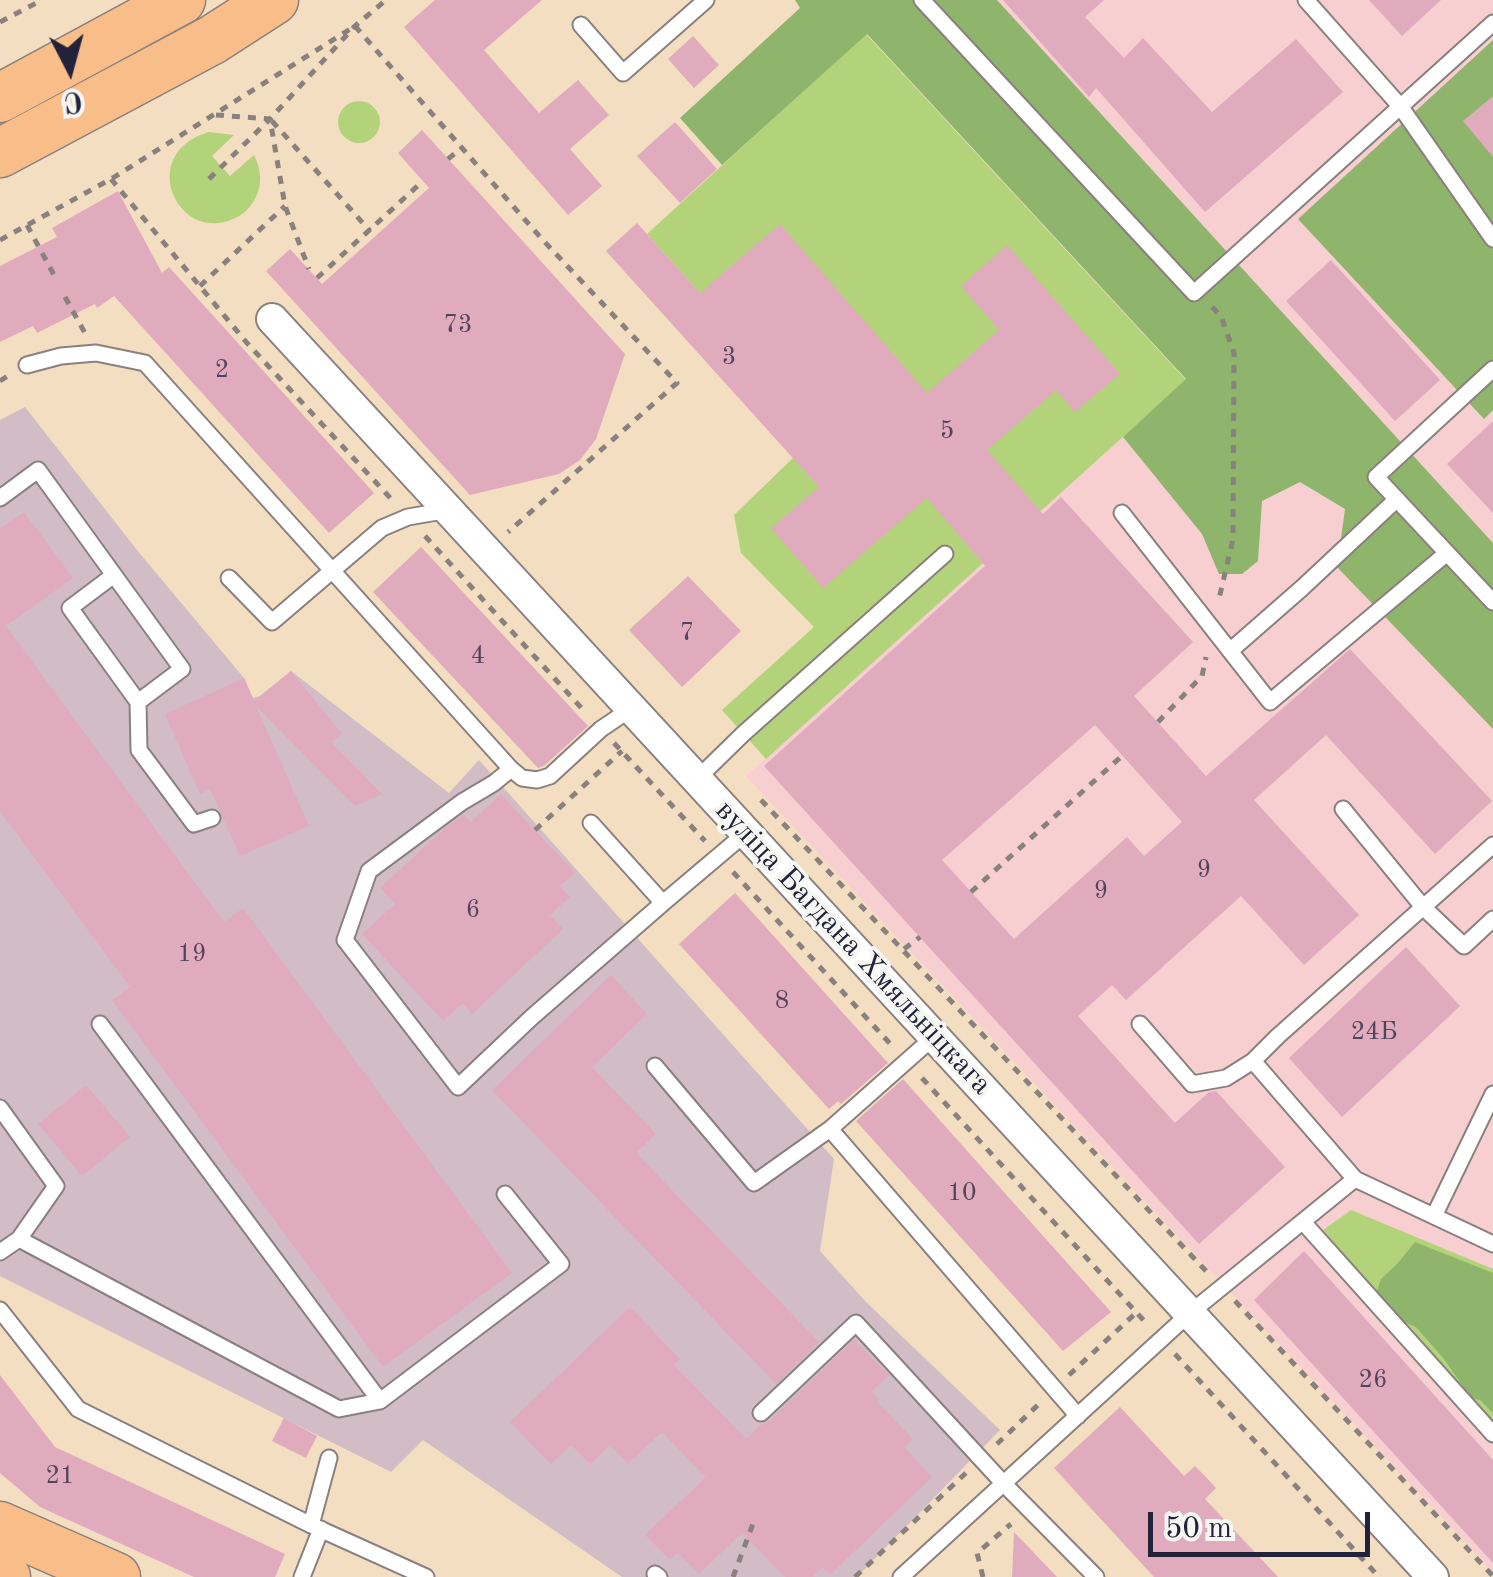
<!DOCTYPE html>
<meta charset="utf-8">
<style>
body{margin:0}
#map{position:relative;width:1493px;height:1577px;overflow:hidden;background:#f3dec2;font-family:"Old Standard TT",serif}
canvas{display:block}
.north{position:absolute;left:20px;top:20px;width:100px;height:100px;-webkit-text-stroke:8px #f6f6f2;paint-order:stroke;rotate:174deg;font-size:28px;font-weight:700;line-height:40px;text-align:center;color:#22223b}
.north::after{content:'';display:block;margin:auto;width:35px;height:45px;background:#22223b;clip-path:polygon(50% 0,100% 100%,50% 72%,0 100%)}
.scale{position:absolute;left:1148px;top:1512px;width:222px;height:45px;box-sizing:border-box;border:5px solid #22223b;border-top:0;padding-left:12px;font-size:30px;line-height:35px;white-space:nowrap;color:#22223b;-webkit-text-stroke:8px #f6f6f2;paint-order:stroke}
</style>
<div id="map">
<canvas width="1493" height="1577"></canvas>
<div class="north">С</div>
<div class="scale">50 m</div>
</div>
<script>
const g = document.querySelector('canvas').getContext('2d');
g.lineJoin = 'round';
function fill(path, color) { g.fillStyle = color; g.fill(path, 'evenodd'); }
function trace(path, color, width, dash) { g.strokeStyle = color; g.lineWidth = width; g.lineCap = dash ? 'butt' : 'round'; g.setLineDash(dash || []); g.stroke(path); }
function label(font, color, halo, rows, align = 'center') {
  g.font = font + ' "Old Standard TT",serif'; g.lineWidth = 8; g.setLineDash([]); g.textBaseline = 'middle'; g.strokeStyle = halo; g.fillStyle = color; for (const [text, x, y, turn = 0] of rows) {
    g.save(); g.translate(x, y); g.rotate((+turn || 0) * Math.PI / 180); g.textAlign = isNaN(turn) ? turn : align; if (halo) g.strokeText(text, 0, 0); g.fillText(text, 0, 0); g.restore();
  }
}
const built = new Path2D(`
 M946,0H1493V1572L746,776L1245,327Z`);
const industrial = new Path2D(`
 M25,407L137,550L244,678L253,698L260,696L291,671L449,793L479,760L834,1159L820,1251L866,1302L1000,1430L857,1577H622L423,1440L391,1472L0,1276V420Z`);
const green = new Path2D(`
 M866,34L1186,380L766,759L722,710L814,627L741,553L734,515L822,430L647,234Z
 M338 122a21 21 0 1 1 42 0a21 21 0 1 1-42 0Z
 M209,132L234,135L212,156L230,176L254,155C261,169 263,184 255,199C250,208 243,215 233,219C177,244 136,153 209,132Z
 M1351,1210L1493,1269V1437L1312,1238Z`);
const forest = new Path2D(`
 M795,0H997L1493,543V729L1337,567L1345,509L1300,482L1262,501L1258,561L1242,574H1219L1202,534L1123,437L1186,379L867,34L722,165L680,118L800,8Z
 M1493,40V410L1484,419L1298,219Z
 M1415,1242L1493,1273V1413L1480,1400L1471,1398L1444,1359L1416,1327L1396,1319L1373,1302L1381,1279L1398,1263Z`);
const building = new Path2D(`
 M435,0H542L484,50L539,113L578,80L609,115L570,149L602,186L568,215L404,27Z
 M1003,0H1104L1085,17L1124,58L1143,38L1212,112L1296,39L1343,92L1205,212L1096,88L1089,97Z
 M1369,0H1441L1402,36Z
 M693,36L719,65L694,88L668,59Z
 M1493,96V157L1463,121Z
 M675,122L717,169L680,203L637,156Z
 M422,130L625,354L596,439L580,460L559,474L470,495L266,271L290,249L322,284L429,188L398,153Z
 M118,191L162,273L169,267L374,493L329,533L114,296L97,308L95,304L37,333L33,326L0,342V266L57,237L52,228Z
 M637,223L700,293L780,224L927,393L999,330L961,286L1007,245L1120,374L1075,412L1056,390L987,450L1043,514L1061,497L1193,642L1134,696L1206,776L1350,649L1492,801L1435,854L1326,735L1254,800L1359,915L1304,965L1241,896L1126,1000L1112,985L1078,1016L1175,1123L1209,1092L1216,1091L1285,1167L1199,1244L764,766L985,566L927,498L823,588L771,528L819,487L606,251ZM1095,725L1182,822L1144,856L1127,837L1014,939L942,860Z
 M1331,260L1440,380L1395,421L1286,301Z
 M1493,421V513L1447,464Z
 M24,512L73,578L6,626L224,922L243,908L512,1273L383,1367L112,1000L130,987L0,811V529Z
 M421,547L588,726L544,766L538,768L373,592Z
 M688,576L741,631L682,687L629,630Z
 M291,671L342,734L331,742L382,794L355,806L256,706L309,826L240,856L210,789L200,794L165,714L244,678L254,701Z
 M501,794L575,873L560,886L570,897L550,915L563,929L472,1014L463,1003L443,1021L362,934L395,904L380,888L445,828L463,815L471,822Z
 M735,893L888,1063L841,1104L838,1101L829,1109L679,944Z
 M1406,947L1460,1006L1342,1117L1289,1058Z
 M611,975L647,1014L592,1067L656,1134L636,1153L819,1342L776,1384L492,1090Z
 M903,1079L1111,1312L1063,1351L856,1121Z
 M86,1085L130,1137L82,1176L38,1124Z
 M1304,1251L1493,1460V1563L1254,1300Z
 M630,1307L680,1359L674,1365L746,1439L762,1424L769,1421L854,1340L889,1375L872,1391L879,1399L877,1402L913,1439L904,1447L932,1477L830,1575L822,1567L813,1577H785L742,1533L699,1574L678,1553L670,1560L645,1535L706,1477L662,1432L628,1464L610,1445L590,1464L571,1445L551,1464L510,1422Z
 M0,1375L55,1447L285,1554L275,1577H194L40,1507L0,1473Z
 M1120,1407L1184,1476L1195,1466L1206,1477L1216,1488L1205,1499L1278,1577H1154L1054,1468Z
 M284,1418L317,1436L306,1458L272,1441Z
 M1014,1532L1057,1577H1012Z`);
const path = new Path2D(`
 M0,22L42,0
 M355,26L541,238L677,383L508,532
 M216,115L270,119L285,206L309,269
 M272,121L370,231
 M448,159L463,147
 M111,179L247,343L394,502
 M209,179L270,119L355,26L386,0
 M27,225L54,275
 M0,240L111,179L355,26
 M317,278L423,181
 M200,286L285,206
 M65,297L85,333
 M1212,307L1221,316L1234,353L1233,539L1218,603
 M0,381L11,374
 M425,536L586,713
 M1158,722L1202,676L1206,657
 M614,743L705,841
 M761,800L1207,1272
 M535,830L622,751
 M733,872L894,1048
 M971,892L1123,755
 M904,949L920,937
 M922,1078L1147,1324
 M1235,1301L1493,1576
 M1175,1354L1379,1577
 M1069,1375L1137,1312
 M997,1444L1040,1403
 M733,1577L754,1521
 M855,1577L967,1472
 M983,1577L977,1553L1011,1524`);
const service = new Path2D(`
 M922,0L1194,293L1493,23
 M1306,0L1400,106L1493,239
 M581,25L623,73L706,0
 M27,365L61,356L96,353L145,363L511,769
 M1493,369L1376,477L1493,602
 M0,498L38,470L182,669L138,702L70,608L114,575
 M1122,513L1270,702L1447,553
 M229,578L272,622L382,528L408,517L449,510
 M1230,651L1302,588L1397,499
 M138,702L139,750L194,824L212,818
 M632,708L601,729L550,776L537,780L522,778L511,769L494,783L462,802L369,871L345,940L458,1087L532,1017L663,903
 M697,779L743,734L945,554
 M1343,809L1423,907L1464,946L1493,919
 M591,823L663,903L747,832
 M1140,1024L1192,1084L1226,1078L1253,1061
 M655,1066L754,1183L830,1129L935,1036
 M0,1108L56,1186L19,1239
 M830,1129L1078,1416
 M1355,1179L1493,1244
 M1434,1216L1493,1094
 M1303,1222L1493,1434
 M0,1252L19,1239L339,1409L380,1401L100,1024
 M0,1310L78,1409L311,1525
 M380,1401L561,1264L505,1194
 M761,1413L856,1323L1004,1484L1096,1577
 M329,1458L311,1525L426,1577
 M655,1574L659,1577
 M302,1577L321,1529
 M901,1577L1190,1313L1355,1179L1253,1061L1278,1036L1493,845`);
const minor = new Path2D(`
 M272,319L1433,1577`);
const primary = new Path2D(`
 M0,98L181,0
 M0,153L212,40L274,0
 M0,1526L116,1577
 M0,1572L6,1577`);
const numberNames = [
 ["73",458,325],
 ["3",729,357],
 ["2",222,370],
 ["5",947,431],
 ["7",687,633],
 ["4",478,656],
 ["9",1204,870],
 ["9",1101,891],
 ["6",473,910],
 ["19",192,954],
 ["8",782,1001],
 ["24Б",1374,1032],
 ["10",962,1193],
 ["26",1373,1380],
 ["21",60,1476]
];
const streetNames = [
 ["вуліца Багдана Хмяльніцкага",853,948,47]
];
fill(built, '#f7cfd1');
fill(industrial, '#d2bdc6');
fill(green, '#b3d37b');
fill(forest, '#8eb56b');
fill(building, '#e0abbd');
trace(service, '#8a807e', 19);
trace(minor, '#8a807e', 34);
trace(primary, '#8a807e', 51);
trace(path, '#8a807e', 5, [8, 8]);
trace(service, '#fff', 15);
trace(minor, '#fff', 30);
trace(primary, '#f8bd88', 48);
label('25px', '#52445c', null, numberNames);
label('30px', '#22223b', '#f6f6f2', streetNames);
</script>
